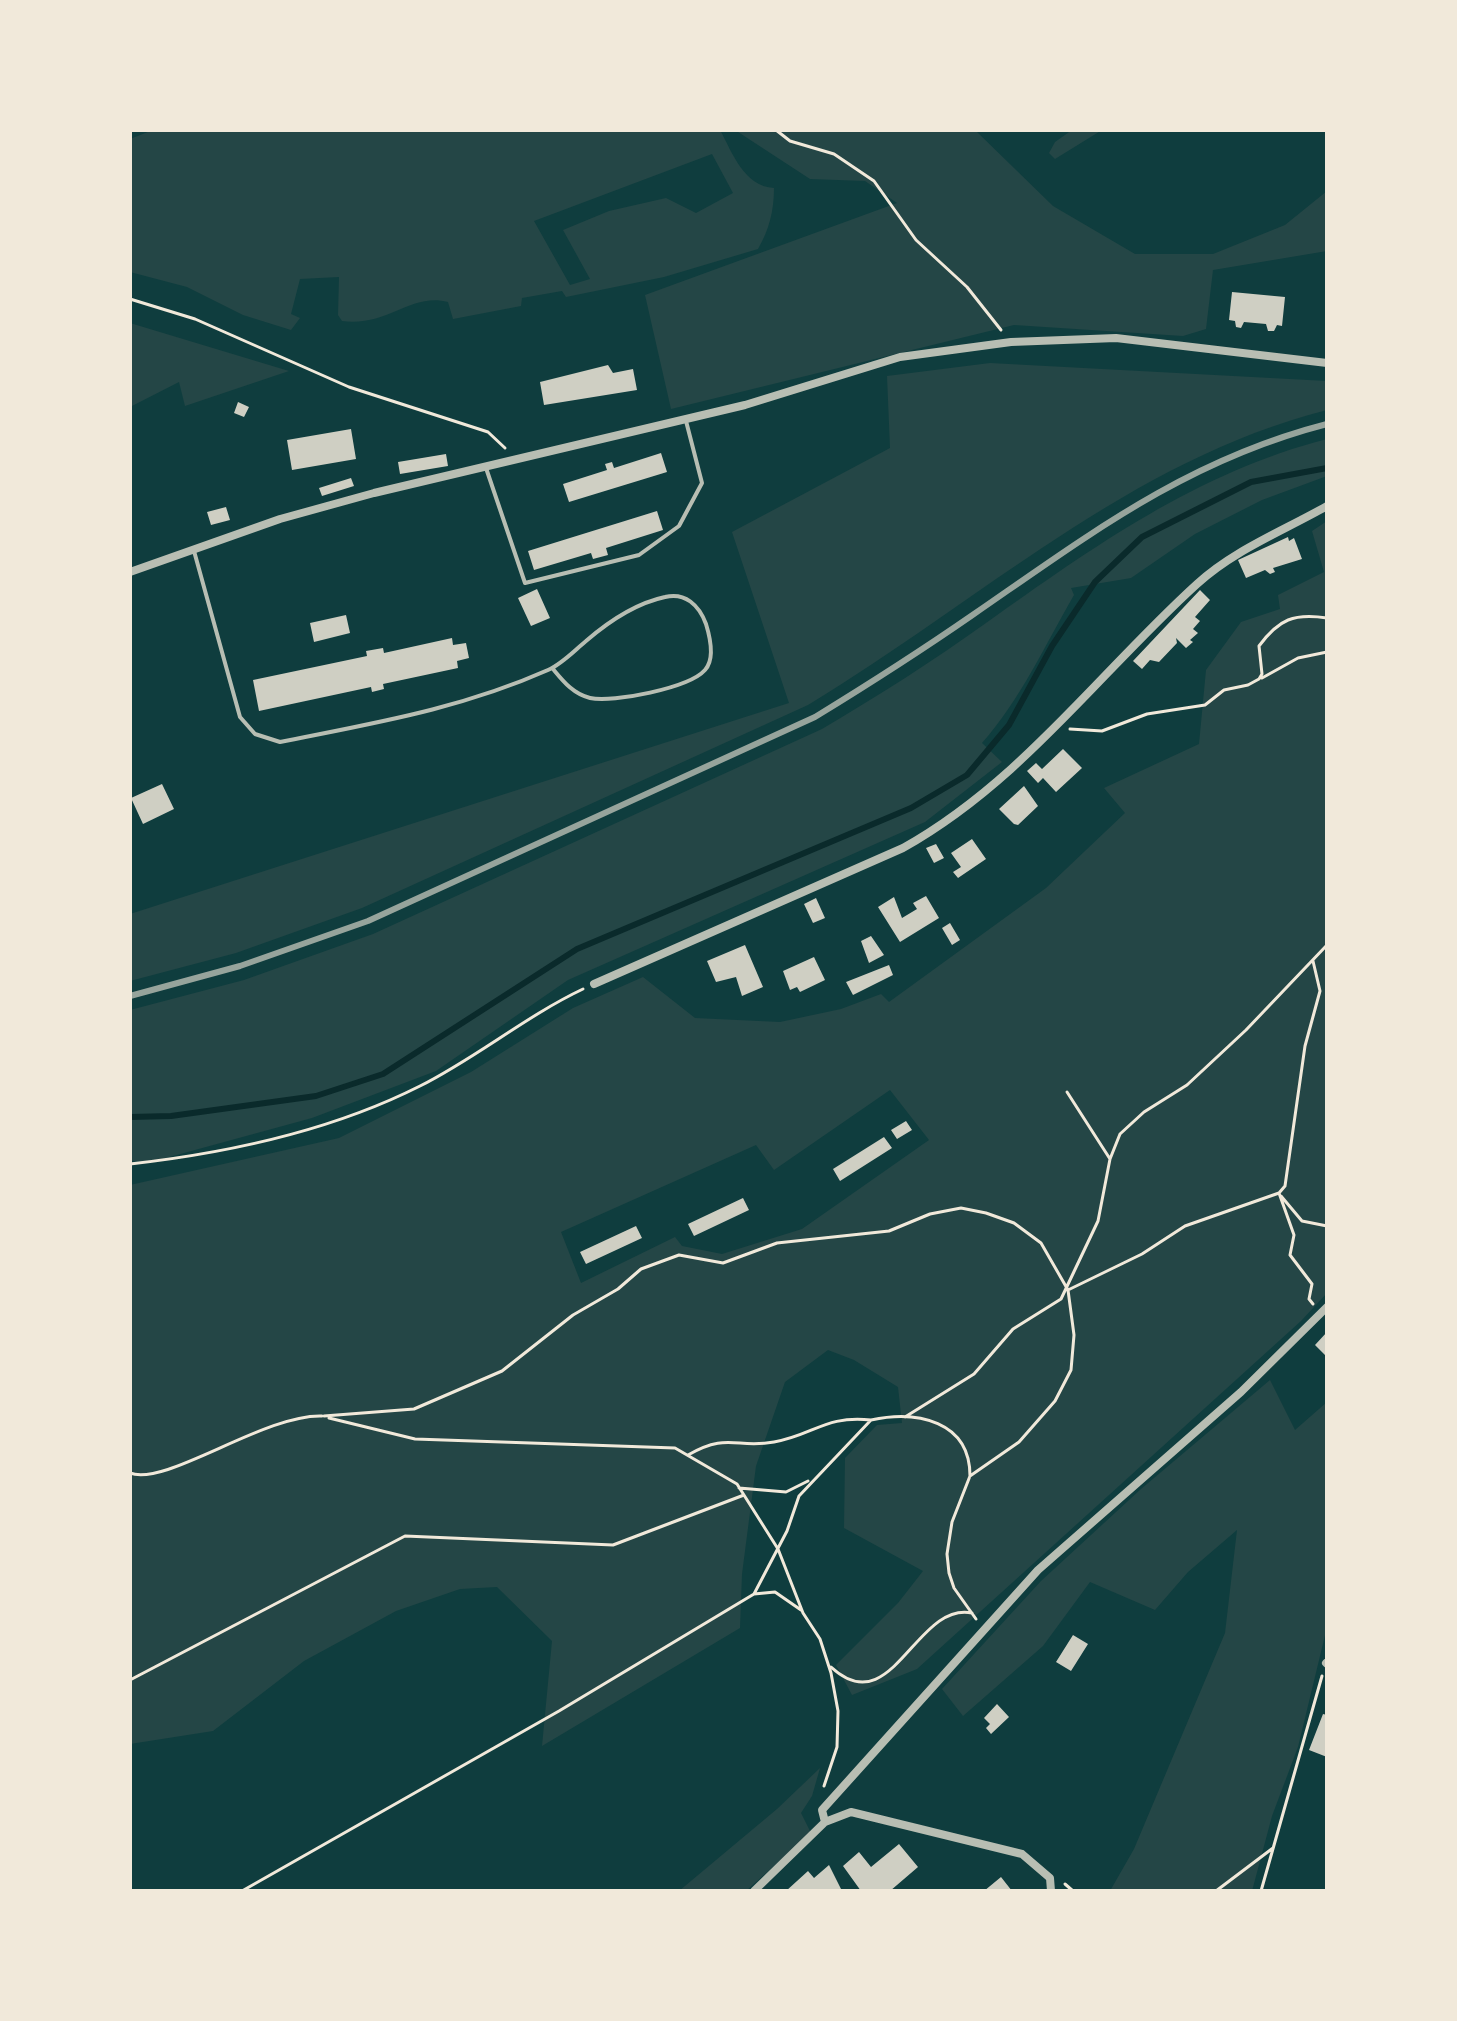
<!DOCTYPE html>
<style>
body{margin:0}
#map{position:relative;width:1457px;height:2021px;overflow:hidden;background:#0f3d3e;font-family:Signika,sans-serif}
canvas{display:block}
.frame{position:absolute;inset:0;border:132px solid #f1e9da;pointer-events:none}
</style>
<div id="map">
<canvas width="1457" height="2021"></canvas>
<div class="frame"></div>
</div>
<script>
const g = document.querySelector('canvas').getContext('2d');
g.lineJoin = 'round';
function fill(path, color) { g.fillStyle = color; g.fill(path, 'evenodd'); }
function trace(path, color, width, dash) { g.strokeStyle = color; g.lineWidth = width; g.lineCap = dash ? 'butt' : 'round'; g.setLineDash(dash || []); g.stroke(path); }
const green = new Path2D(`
 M153,130H720C733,154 744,186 774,188C774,211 769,230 758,249L664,277L566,297L562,291L522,298L521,306L453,319L448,302C411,292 388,327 342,321L338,315L339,277L300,279L291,314L300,318L291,330L243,315L187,287L130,272V139ZM712,154L733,193L696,213L666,198L609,211L563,230L590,279L570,285L534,221Z
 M735,130H975L1053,206L1135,254H1213L1285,225L1327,191V251L1213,270L1206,329L1183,336L1014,325L671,409L645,295L897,203L865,181L810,179Z
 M1072,130H1102L1055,159L1049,153L1055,142Z
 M130,323L289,371L185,406L179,382L130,407Z
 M990,363L1327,381V410C1130,460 979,602 808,705L362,908L236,953L130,981V914L789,703L732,532L890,448L887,376Z
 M1327,439V476L1262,500L1195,534L1131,578L1071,588L1074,595C1045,645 1021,699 982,743L1002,762L925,822L568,980L436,1071L312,1118L151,1162L130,1161V1010L244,980L373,934L822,729C878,696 933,661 986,623C1093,547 1198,472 1327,439Z
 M1327,521V1293L1301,1321L917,1669L852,1695L836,1665L898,1603L923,1571L844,1528L845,1458L877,1425L902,1423L898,1387L854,1360L828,1350L785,1382L756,1466L742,1574L740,1628L542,1746L552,1641L497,1587L460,1589L396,1611L304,1661L213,1731L130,1744V1185L339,1138L471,1072L573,1008L643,977L695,1018L780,1022L841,1009L881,994L889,1002L1046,888L1125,813L1104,788L1199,744L1206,670L1241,622L1280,609L1278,595L1324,572L1312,531ZM890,1090L929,1140L802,1229L722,1254L682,1246L675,1237L581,1283L561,1232L756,1145L774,1170Z
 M1270,1380L1295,1430L1327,1402V1627L1298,1747L1272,1816L1252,1891H1110L1134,1849L1225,1633L1237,1530L1188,1572L1155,1610L1090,1582L1043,1646L963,1716L942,1689L1041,1581L1141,1489Z
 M820,1768L812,1796L801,1813L811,1833L746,1891H679L777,1809Z`);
const stream = new Path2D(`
 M130,1117L171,1116L316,1096L383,1074L577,949L911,808L967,775L1009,725L1052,646L1095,582L1142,537L1251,482L1327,468`);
const building = new Path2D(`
 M1232,292L1285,297L1282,326L1277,325L1274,331H1268L1266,324L1244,322L1241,328L1236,327L1235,321L1229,320Z
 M608,365L613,373L633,369L637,390L544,405L540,382Z
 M238,402L249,407L244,417L234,413Z
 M351,429L356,459L292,470L287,440Z
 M661,453L667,472L569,502L563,484L607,470L605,464L612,462L614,468Z
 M446,454L448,466L400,474L398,462Z
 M351,478L354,486L322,496L319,488Z
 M226,507L230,520L211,525L207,512Z
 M657,511L663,530L606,548L608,555L593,559L591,553L534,570L528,551Z
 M1288,537L1289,541L1294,538L1302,559L1273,568L1275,572L1270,574L1265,570L1246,578L1238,560Z
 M537,589L550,618L531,626L518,598Z
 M1200,590L1210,600L1195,617L1200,621L1193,629L1198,633L1190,640L1193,642L1186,648L1176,638L1177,643L1159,662L1150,660L1142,669L1133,661Z
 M346,615L350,633L314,642L310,623Z
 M452,638L453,645L466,643L469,658L457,661L458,668L383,684L384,689L372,692L371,687L259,711L253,680L367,656L366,651L383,648L384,653Z
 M1063,749L1082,768L1056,792L1043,778L1038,783L1027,771L1036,763L1042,769Z
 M162,784L174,809L143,824L131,798Z
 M1024,786L1038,806L1018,825L1014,824L999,809Z
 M972,839L986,859L958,878L953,872L961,867L951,853Z
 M936,844L944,858L934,863L926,848Z
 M926,896L939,918L900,942L878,907L894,897L902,918L917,909L913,903Z
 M816,898L825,918L813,923L804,904Z
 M950,923L960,940L952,945L942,928Z
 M871,936L884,955L869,963L861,941Z
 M745,945L763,987L742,996L736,977L716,982L707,961Z
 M814,957L825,980L800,992L797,987L790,990L783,971Z
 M889,965L893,975L853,995L846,982Z
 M906,1121L912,1130L897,1139L891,1130Z
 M884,1137L892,1148L840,1181L833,1169Z
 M743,1198L749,1210L694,1236L688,1224Z
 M636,1226L642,1238L586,1264L580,1252Z
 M1327,1332V1357L1315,1345Z
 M1073,1635L1088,1644L1071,1671L1056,1662Z
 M997,1704L1009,1717L991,1734L986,1728L990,1724L984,1718Z
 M1323,1714L1327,1715V1757L1309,1750Z
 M899,1844L918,1867L890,1891H861L843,1866L859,1852L871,1867Z
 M829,1865L842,1891H786L808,1871L814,1878Z
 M1001,1877L1012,1891H984Z`);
const path = new Path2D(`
 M776,130L790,141L834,154L874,181L916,240L967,287L1001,330
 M130,299L195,319L349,387L488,432L505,448
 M1262,678L1298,658L1327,652
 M1070,729L1102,731L1147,714L1205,705L1224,690L1248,685L1259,679L1262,674L1259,646C1279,619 1294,613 1327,618
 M1067,1092L1110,1159
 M130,1164C228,1153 331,1131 420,1086C476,1058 526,1016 583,989
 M1279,1193L1294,1235L1290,1255L1312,1284L1309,1299L1313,1304
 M1281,1196L1302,1221L1327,1226
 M1068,1290L1142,1254L1185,1226L1279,1193L1285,1186L1305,1046L1320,991L1313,961
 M324,1416L414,1409L502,1371L573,1315L618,1289L641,1269L679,1255L723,1263L777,1243L889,1231L930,1214L961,1208L986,1213L1014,1223L1041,1243L1068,1290L1074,1335L1071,1370L1055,1401L1019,1442L970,1476L952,1522L947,1554L949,1573L954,1588L976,1619
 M905,1417L974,1374L1013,1329L1061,1299L1098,1221L1110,1159L1120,1134L1144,1112L1187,1085L1246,1030L1327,945
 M329,1418L415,1439L675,1448L737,1484L778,1549L803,1613L820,1639L831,1673L838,1711L837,1747L824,1786
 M688,1455C728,1432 736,1449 774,1442C814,1435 825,1415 871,1420
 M130,1473C166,1487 264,1414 322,1416
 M739,1488L786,1492L808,1481
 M754,1594L775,1592L801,1610
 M831,1667C892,1724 916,1601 972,1613
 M130,1680L405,1536L613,1545L744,1495
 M1065,1884L1073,1891
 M242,1891L559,1711L754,1594L787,1531L799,1496L871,1420C917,1410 970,1421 970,1476
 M1216,1891L1273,1848
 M1261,1891L1322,1676`);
const service = new Path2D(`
 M486,468L525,583L639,555L679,526L702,483L686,421
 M194,551L240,717L255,734L280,742C374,723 460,709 548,670C562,664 575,650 586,641C608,622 637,603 665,597C685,592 699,605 706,624C710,637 715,659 705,670C689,688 613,703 590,698C573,694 563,681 553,669`);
const minor = new Path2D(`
 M130,572L280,519L374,493L745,405L900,357L1011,342L1116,338L1327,363
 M594,984L903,848C1021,782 1098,674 1197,584C1234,550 1283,531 1327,506
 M1326,1663L1327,1664
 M825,1822L822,1810L1038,1570L1241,1392L1327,1307
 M754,1891L825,1822L851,1812L1022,1854L1050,1878L1051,1891`);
const rail = new Path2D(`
 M130,996L240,966L368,921L815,717C869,684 922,650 974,614C1090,534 1187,460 1327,424`);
fill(green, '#244646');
trace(stream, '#0a2a2b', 6);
fill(building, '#cfcfc3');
trace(path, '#f1e9da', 3);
trace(service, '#b8beb3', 4);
trace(minor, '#b8beb3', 8);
trace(rail, '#97a49c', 6);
</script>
